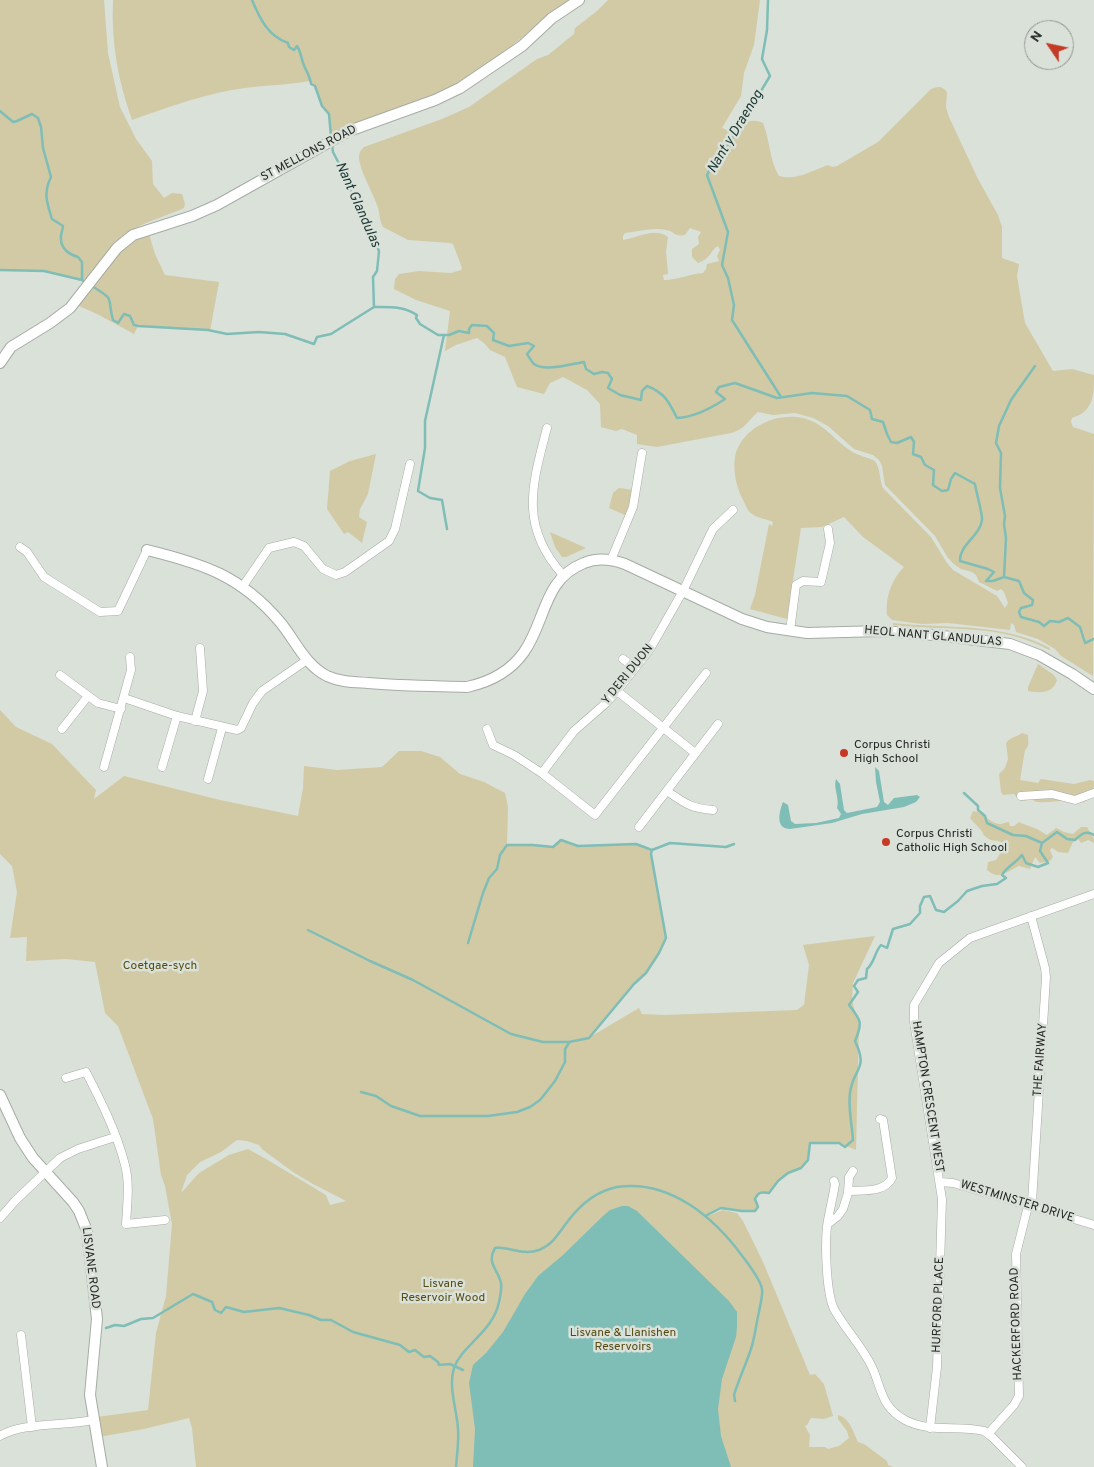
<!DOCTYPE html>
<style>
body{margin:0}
#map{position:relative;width:1094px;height:1467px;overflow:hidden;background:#dae1d9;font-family:Overpass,sans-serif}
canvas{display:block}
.north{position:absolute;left:1024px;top:20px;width:50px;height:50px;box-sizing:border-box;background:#dae1d9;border:1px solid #919791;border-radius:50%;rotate:304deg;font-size:14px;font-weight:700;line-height:20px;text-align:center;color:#242724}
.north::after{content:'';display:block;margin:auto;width:18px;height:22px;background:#c53925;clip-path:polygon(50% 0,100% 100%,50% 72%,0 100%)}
</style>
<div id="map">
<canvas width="1094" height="1467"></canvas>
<div class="north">N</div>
</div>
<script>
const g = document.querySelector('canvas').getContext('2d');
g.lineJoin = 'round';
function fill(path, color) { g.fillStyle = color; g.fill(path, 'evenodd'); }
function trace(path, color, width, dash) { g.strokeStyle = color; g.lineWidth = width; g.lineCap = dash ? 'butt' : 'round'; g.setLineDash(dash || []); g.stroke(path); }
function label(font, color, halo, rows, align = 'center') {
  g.font = font + ' Overpass,sans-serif'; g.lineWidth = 5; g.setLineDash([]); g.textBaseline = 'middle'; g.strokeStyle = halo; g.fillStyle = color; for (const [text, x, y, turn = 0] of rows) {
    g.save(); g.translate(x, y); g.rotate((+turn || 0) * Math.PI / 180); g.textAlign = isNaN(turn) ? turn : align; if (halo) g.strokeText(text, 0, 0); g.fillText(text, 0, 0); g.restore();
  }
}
const green = new Path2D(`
 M0,0H104L108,53L120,107L136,139L152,161L153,184L164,198L172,193L182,194L185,204L184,208C164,217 140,223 122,236C107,248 96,267 85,282L44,271L0,270Z
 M113,0H570C537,21 510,51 477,72C432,100 380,117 331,135L329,114L322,106L315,86L311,84L310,81C288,85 267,85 245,88C206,93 169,107 132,120C118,81 111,42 113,0Z
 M608,0H760L754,45L744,73L741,96L722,128L734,133C742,124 750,117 763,123C770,140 769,159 779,176C796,181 811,171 828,165L832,167L837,166L878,142L931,89C939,86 942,86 947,92L946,107L949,117L978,179L998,215L1002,227V258L1019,264L1017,276L1025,323L1053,371L1072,369L1094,375C1094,395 1094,411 1072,418L1071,422L1073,427L1094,434L1093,676L1061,656L1055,649L1038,639L1016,632L1014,625L1011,623L1010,630L948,623L922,624L892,620L887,615C885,597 892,579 904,567L863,537L844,517L822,527L801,528L787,619L750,609L755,595L769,524L772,526L773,522C767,519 757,518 752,514C747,511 745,503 742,498C736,485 733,471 735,457C740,430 772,414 797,417C823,420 831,438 851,451C858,456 868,457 875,461C881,470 879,479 883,488L931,537L947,563L953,570L997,596L1005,608L1008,603L1004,592L1001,589L997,591L979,582L976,575L972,572L961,569L955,565L948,558L935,536L885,485L882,466L879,460L873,455L854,449L828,426L813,418L795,413L773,415L758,412C747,421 746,429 731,433L657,447L637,444V435L622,429L616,431L601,427L600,404L587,390L563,377L550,383L544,394L517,387L505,357L490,350L484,343L477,338L456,345L445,351L450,311L416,300L394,289L395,279L399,274L419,271L451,273L461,270L462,268L453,244L450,243L408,240L383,227C379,220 380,212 377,205C373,193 359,169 359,157C359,152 361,150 364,147L442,119L469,107L537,59L548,55L574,34L575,28L597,11ZM690,228L701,232L698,237L699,244L692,249V257L698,263C712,258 711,249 718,246L720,250L717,256L719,261L707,264L706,269L703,273C689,274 678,280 664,280L663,275L668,274L666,251L668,237C654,227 638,238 623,240V236L625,233C637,232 654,227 666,230C674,231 674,237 685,235Z
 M149,234L155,254L165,275L219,282L210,331L138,326L134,334L99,315L77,305L102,272L131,240Z
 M376,454L368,494L360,509L359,517L367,522L362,543L348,532L344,534L327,509L330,471L350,461Z
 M619,488L634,490L627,516L609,508L613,493Z
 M550,532L586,548L566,557H562L555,547Z
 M893,623C946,629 1001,622 1050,648L1049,650C1001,623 946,631 893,625Z
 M1038,664L1054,675L1057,680C1053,694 1040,693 1028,691V687Z
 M0,710L16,727L52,744L96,790L94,799L124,776L220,800L298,816L303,788L304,766L337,770L382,767L399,751H421L440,757L460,774L484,782L505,793L508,807L507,845H533L553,847L561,840L578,846L636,844L652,850L651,854L666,938L659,953L646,973L634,984L590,1037L639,1008L642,1014L664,1015L797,1010L804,1005L809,965L803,945L875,936L853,983L852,1001L859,1025L856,1150L839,1143H810L808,1160L801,1168L788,1173L778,1181L769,1193C761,1192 759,1191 755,1199L758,1207L755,1211H742L721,1208L708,1214L710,1215L723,1210L737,1213L743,1221L763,1262L810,1375L815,1374L824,1384L833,1416L824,1419L811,1418L807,1425L805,1426L810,1435L809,1447H825L828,1449L839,1446L849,1438L847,1431L838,1419V1415C850,1418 853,1432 858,1442L864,1444L887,1461L888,1465L893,1467H196L192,1428L189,1418L144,1429L99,1437L97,1417L148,1410L156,1333L166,1296L172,1224L165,1186L161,1175L153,1119L118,1026L105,1013L95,962L66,959L26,961L27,937L10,938L17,892L12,866L0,854ZM237,1140L247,1141L259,1145L263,1150L293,1172L313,1184L346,1201L330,1205L326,1195L266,1159L248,1149L229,1155L199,1173L181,1193L187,1175L200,1162L221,1152Z
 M1022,733L1028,735C1028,741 1030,746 1025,750L1020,780L1038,783L1041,779L1074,784L1090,780L1094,781C1094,789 1093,797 1086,801C1081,804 1075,802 1070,801C1059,800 1049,803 1038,802C1035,802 1034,800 1031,799C1023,802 1020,801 1014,794L1003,795L1001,792L999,774L1005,768L1008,759L1006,743C1010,737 1017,737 1022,733Z
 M973,811C984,812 990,824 1000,824C1003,824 1006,822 1009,822L1010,826H1014L1019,822L1021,823L1037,829L1047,835L1056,828L1064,832L1073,834L1081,827H1087L1094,839V843L1088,840L1081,843L1078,839L1073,842L1068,853L1058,852L1052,848L1050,850L1053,857L1050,861L1040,863L1035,857L1030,869L1019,866C1008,871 998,881 987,870L988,862L996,860L1001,852L1008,848C1001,837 994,844 986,837C981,833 985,835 981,830C978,826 974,823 970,818Z`);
const water = new Path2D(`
 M875,767L879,771L884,802L888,805L894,798L917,795L920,797L916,802L904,807L862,814L832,823L790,829C775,829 779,812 783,802L788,805L791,821L795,824L816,823L839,818L841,814L837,808C840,798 833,789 836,779L840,784L844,810L847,813L877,807L880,802L876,782Z
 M622,1206H628L637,1211L729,1301L737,1312V1327L736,1337L722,1379L718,1409L721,1436L731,1467H473L475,1429L469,1383L473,1365L486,1353L503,1332L525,1294L538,1276L563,1255L603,1216L610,1210Z`);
const stream = new Path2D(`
 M252,0C260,19 268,36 288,43L289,47L294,50L297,46C301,52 301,57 303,63C306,71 310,76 311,84L315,86L322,106L329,114L331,137
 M768,0L767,30L762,59L770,76L730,142L714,161L707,175L728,232L722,265L728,278L734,305L732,320L781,397
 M0,111L13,122L17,121L32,114L38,118L41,127L43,148L51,177C43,193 47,203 52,219L63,226C63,230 60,235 61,239C61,249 70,255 78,257L82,262V280L87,284
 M332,145L333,152L350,185L353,203L364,220V224L372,234L379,251L377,271L373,277L374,307C390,307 404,306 417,315L416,318L420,324L438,335H449L459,331L469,333V329L472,325L487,326L494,333L493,340L509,346L528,343L534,346L527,354C529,357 531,361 534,364C545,372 571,364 584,362L586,369L594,374L602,372L608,373L612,379L608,388L620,395L641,400L642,391L647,386C665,393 669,402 677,418C695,417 710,409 725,399L716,392L719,387L735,383L777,398L812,393L847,396L870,410L872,419L883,422L887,434L891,442L897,443L911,437L914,442L913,454L921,457L925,465L934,470L933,485L942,491L948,490L951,479L955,473L975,484C976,492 983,515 982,520C980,536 959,545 960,561L988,569L994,572L986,581H993L1004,577L1019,581L1024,593L1033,600L1032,605L1021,608L1019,612L1021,617L1039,622L1044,626L1050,621L1059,622L1068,618L1080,627L1085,643L1094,639
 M0,270L44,271L82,280
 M92,286C117,302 106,295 113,320L118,323L124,314L130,316L134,325L138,326L208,330L227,334L259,332L285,334L314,344L317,337L331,334L374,307
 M444,335L425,421V448L418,491L430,498L442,500L447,529
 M1004,577L1006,538L1004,524L1005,516L1000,488L1001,453L996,443L999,426L1011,400L1035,366
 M964,793L978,806V810L985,816L987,823L1013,835L1026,836L1042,843
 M308,930L370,961L413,980L511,1034L543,1042H569L589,1038L634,984L646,973L659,953L666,938L651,854L652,850L670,843L726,847L734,844
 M468,943L483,893L489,878L497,869L500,855L507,845H533L553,847L561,840L578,846L636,844L652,850
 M361,1092L376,1096L391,1106L420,1116H488L517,1112L530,1107L540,1100L555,1081L565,1062V1049L569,1043
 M705,1216L721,1208L742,1211H755L758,1207L755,1199C759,1191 761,1192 769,1193L778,1181L788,1173L801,1168L808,1160L810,1143H839L845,1147L853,1140C852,1125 848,1108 850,1093C853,1068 869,1070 855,1041C863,1023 861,1020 849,1005L858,992L854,986L858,980L866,978L867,969C875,962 874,953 881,945L887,948L893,929L910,924L920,913V906L924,897L930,896L936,910L944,912L958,901L967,891L982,886L997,884L1006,878L1002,875C1007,866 1015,864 1022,855L1026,863L1038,867L1048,863L1040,851L1042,843L1057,832L1067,839L1075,840C1081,834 1086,830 1094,835
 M106,1328L115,1325L124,1326L141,1319L153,1318L193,1294L212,1302L215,1310L221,1313L226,1307L244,1312L279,1308L309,1315L321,1320H331L353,1332L400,1345L409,1352L415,1350L424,1357L430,1356L438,1362L439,1365L450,1364L463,1370
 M456,1467C457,1455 459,1441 458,1429C457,1410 448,1387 454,1368C462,1345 493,1332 499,1302C500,1297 502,1289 501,1283C498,1269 486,1263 495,1248C508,1246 522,1256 539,1250C554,1244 559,1232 568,1221C580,1205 597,1191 617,1187C669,1179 714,1217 743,1257C749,1265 760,1279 762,1289C763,1296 760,1305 759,1312C756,1324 755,1337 751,1349C746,1364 739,1379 734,1395L735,1401`);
const street = new Path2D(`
 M547,428C532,485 519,526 563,575
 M20,547L27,552L44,577L100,612L118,611L147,550
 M611,560L633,507L642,453
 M243,586L269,548L294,542L304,546L323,569L336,575L345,572L389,541L395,529L410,464
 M790,631L796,585L803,581L821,582L830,543L828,529
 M623,659L635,668
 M60,675L98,703L121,709
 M617,691L695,753
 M124,698L177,716L237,730L241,728L253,703L262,691L307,660
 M195,721L203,691L200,648
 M62,729L88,696
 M487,729L493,745L514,755L543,774L595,815L706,673
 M104,767L131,670L130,657
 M162,767L177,716
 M542,773L574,731L606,703L617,691L650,649L683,591L713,529L733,510
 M208,779L222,728
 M667,791C686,804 690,808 713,810
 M1021,796L1052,794L1075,800L1094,793
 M639,827L718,724
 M66,1078L86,1072C101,1101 117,1133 125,1165C130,1184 127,1205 126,1224L165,1220
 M834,1181L835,1184C833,1198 829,1212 827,1226C825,1245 826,1292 834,1309C845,1329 862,1346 872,1367C882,1389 881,1407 905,1420C930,1433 957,1425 984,1431L992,1437L1022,1467
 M940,1182L953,1183L1094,1225
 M848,1191C863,1190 884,1193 892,1178L883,1120L880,1119
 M0,1218L15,1201L60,1158L78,1149L115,1137
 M828,1224L838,1216L843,1209L848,1193L849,1177L853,1171
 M21,1335L32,1427
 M930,1428L937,1367L942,1199L914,1022V1005L939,963L970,938L1094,894
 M988,1434L1014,1405L1019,1396L1016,1254L1027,1210L1032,1202L1046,977L1045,968L1031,916
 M0,1436C22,1422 66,1426 93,1420`);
const secondary = new Path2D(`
 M0,363L11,347L50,323L70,308L117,248L133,235L192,216L217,205L349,131L435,100L460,88L522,46L552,18L579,0
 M147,550C204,564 241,576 280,622C295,640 305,665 327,676C340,682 354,682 368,683C401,686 434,686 467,687C490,682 510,672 524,652C546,621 543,579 584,563C598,557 611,559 625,564L742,619L767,627L807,633L882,631L934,635L1010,644L1039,655L1072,674L1094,689
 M0,1095L20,1138L33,1158L73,1202L79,1211L87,1231L97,1319L90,1395L102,1467`);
const markers = [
 [844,753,5,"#c53925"],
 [886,842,5,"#c53925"]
];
const streetNames = [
 ["ST MELLONS ROAD",309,154,-28],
 ["HEOL NANT GLANDULAS",933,637,5],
 ["Y DERI DUON",628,675,-51],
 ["THE FAIRWAY",1041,1060,-86],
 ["HAMPTON CRESCENT WEST",927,1097,81],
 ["WESTMINSTER DRIVE",1017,1202,17],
 ["LISVANE ROAD",90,1268,83],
 ["HURFORD PLACE",939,1305,-88],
 ["HACKERFORD ROAD",1017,1324,-92]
];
const poiNames = [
 ["Corpus Christi",854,746],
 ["High School",854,760],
 ["Corpus Christi",896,835],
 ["Catholic High School",896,849]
];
const parkNames = [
 ["Coetgae-sych",160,967],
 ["Lisvane",443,1285],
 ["Reservoir Wood",443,1299],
 ["Lisvane & Llanishen",623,1334],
 ["Reservoirs",623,1348]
];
const waterNames = [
 ["Nant y Draenog",736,132,-59],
 ["Nant Glandulas",357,205,66]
];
fill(green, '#d1caa5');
fill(water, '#7fbdb7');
trace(stream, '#7fbdb7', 2.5);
trace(street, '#a5aca5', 9);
trace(secondary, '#a5aca5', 12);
trace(street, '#fff', 8);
trace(secondary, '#fff', 10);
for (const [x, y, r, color] of markers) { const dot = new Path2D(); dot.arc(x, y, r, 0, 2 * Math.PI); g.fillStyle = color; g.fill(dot); trace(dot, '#dae1d9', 2); }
label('12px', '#242724', '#dae1d9', streetNames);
label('12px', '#242724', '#dae1d9', poiNames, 'left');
label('12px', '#564b12', '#dae1d9', parkNames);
label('italic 14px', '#183734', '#dae1d9', waterNames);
</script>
